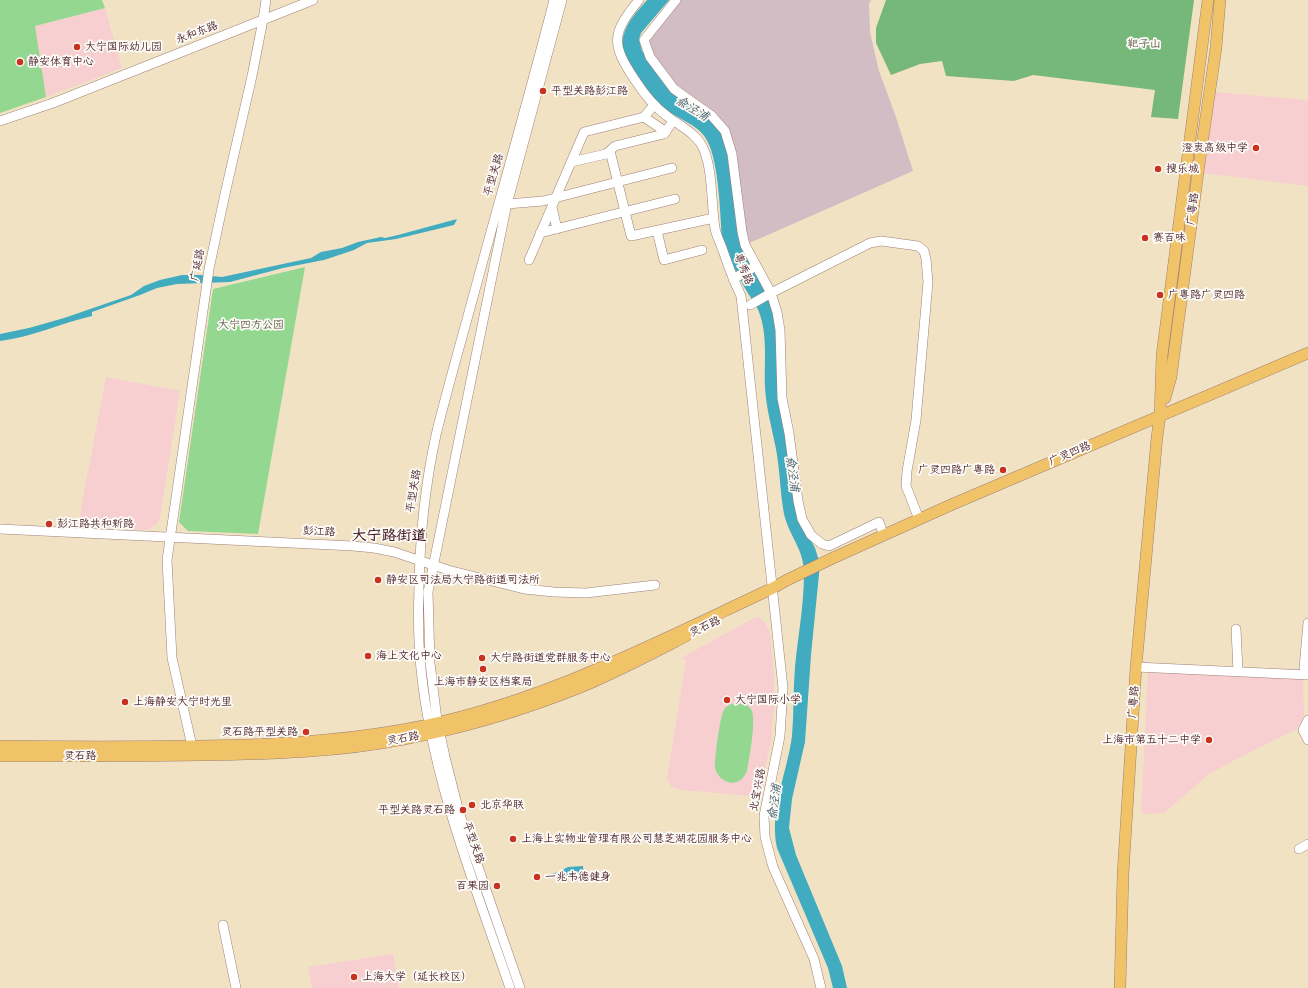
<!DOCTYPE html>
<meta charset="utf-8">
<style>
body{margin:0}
canvas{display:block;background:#f2e2c4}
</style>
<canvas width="1308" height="988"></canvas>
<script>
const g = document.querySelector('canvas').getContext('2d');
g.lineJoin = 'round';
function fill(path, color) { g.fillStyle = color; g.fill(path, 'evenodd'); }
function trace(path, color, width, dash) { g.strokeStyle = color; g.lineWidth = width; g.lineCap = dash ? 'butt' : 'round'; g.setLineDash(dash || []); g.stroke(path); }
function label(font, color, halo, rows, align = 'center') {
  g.font = font + ' Pangolin,"LXGW WenKai TC",sans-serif'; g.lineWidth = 3.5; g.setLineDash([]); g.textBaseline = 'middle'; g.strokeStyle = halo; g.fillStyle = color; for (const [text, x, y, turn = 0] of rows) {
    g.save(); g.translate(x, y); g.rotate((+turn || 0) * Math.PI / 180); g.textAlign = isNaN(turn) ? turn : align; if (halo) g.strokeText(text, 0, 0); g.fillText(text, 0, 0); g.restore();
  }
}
const built = new Path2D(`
 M105,8L122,68L46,97L34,26Z
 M1215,92L1308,100V186L1203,173Z
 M106,377L180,391L160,517L157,524L147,530L78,525Z
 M759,617L766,624L770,633L774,674V709L772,726L771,744L766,763L761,794L752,796L682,790L671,787L667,778L686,660L681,658L754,618Z
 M1148,671L1303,678L1304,716L1297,729L1250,752L1209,774L1164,813L1146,814L1141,812Z
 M393,954L399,988H312L308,967Z`);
const industrial = new Path2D(`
 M676,0H871L869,4L870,32L879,71L895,114L913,171L745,245L732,154L674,89L644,40Z`);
const green = new Path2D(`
 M0,0H102L105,8L35,26L46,97L0,113Z
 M305,267L258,534L188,531L179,522L213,289Z
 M734,703C740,703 746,703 751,709C757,718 749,759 747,771C745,775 743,779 739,781C729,786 718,779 715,768C714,762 720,715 724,710C726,706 729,705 734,703Z`);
const forest = new Path2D(`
 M886,0H1194L1178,119L1151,117L1155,90L1033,75L1014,81L946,76L942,61L920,64L891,75L876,43V28Z`);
const water = new Path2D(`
 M647,0H669L641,33L639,39L642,51L671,90L710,118L721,131L729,156L740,244L773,307L776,318L778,354L803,526L815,548L820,564L811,655L805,742L792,799L789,828L796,855L842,966L847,988H833L828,968L777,848C769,809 787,774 792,736C794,713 793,690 795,667C798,636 804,605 804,573C804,549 789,536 784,514C780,493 780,470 776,449C772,428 766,408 765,387C764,362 768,336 759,312C756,304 750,297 746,290C737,274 727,257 722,239C720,213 719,157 705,137C696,124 678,119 665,109C654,100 646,89 638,77C634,71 629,65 626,59C615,35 632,17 647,0Z
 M457,219L454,225L396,239L367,243L354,250L324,260L283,268L230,282L177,284L157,288L140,295L92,312V316C61,323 32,337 0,341V334L29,328L64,318L131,295L144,286L160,280L182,275H200L222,277L311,258L321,252L342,248L358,242L381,237L385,238L398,235Z
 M583,866L584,876L552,878V874L558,872L568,867Z`);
const minor = new Path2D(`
 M639,0C611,34 611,44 635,80C644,94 653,106 667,116C680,126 698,134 704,150C713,172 711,204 715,228C716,235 720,242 722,248C728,265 733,280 741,296L783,688L780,736L764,816L765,837L773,867L814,959L821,988
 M676,0L644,40L650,57L674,89L712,116L725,131L732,154L742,232L745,245L771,293L870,243L881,241L918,246L924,251L926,259L928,282L916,420L907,471L906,486L919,519
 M644,117L666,132
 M0,121L53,103L313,0
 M610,151L631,236L714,218
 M571,162L606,154L615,146L664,134L673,121
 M507,204L543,201L672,168
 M552,207L557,229
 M657,231L664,260L702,250
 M540,233L675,199
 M529,260L584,132L644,117L654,105
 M733,279L756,266
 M750,305L771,293L777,312L780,330L782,398L789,433L798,501L802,519L811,535L822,544L829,546L879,522L884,536
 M0,529L353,546L374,548L394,552L448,570L524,589L554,592L586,593L655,585
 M1308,623L1304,668L1308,673
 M1236,629L1238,671
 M1136,667L1308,675
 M1308,720L1303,730L1308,740
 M192,746L172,658L167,560L209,269L225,194L252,76L263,20L266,0
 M1299,849L1308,844
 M223,925L236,988
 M510,988C474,883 432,779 421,669C418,641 418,614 419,587C420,535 425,485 436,435C447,390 460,345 472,301C499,201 528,101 554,0
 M520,988L459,812L445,757L437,720L430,663L428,592L506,208L562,0`);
const major = new Path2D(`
 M1165,398L1171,377L1199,165L1216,48L1220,0
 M0,746C66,747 132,747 197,746C266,745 334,742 402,730C534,707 653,644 773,588L787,580L833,558L953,504L1308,353
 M0,756C67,756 135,756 202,755C270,754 338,752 404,739C464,728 524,710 581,687C617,672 651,654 686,636
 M1120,988L1123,874L1136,667L1157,437L1160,416L1162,355L1208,0`);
const markers = [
 [77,47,4,"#c8321e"],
 [20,62,4,"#c8321e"],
 [543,91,4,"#c8321e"],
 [1256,148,4,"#c8321e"],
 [1158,169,4,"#c8321e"],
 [1145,238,4,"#c8321e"],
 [1160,295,4,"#c8321e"],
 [1003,470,4,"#c8321e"],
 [49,524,4,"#c8321e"],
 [378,580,4,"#c8321e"],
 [368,656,4,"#c8321e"],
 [482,658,4,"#c8321e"],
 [483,669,4,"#c8321e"],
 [727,700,4,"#c8321e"],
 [125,702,4,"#c8321e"],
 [306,732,4,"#c8321e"],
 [1209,740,4,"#c8321e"],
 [472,805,4,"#c8321e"],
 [463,810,4,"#c8321e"],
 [513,839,4,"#c8321e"],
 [537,877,4,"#c8321e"],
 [497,886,4,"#c8321e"],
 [354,977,4,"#c8321e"]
];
const streetNames = [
 ["永和东路",197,33,-21],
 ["平型关路",494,175,-74],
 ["广粤路",1193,209,-83],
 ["广延路",198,265,-79],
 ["粤秀路",743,269,68],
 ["广灵四路",1070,454,-23],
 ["平型关路",414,491,-81],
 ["彭江路",319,532,3],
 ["灵石路",705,627,-25],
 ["广粤路",1134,702,-86],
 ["灵石路",403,739,-10],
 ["灵石路",80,756],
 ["北宝兴路",758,790,-79],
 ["平型关路",473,843,71]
];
const parkNames = [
 ["靶子山",1144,44],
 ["大宁四方公园",251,325]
];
const poiNames = [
 ["大宁国际幼儿园",85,47],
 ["静安体育中心",28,62],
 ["平型关路彭江路",551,91],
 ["澄衷高级中学",1248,148,"right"],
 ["搜乐城",1166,169],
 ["赛百味",1153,238],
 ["广粤路广灵四路",1168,295],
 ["广灵四路广粤路",995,470,"right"],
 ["彭江路共和新路",57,524],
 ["静安区司法局大宁路街道司法所",386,580],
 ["海上文化中心",376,656],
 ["大宁路街道党群服务中心",490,658],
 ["上海市静安区档案局",483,682,"center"],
 ["大宁国际小学",735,700],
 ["上海静安大宁时光里",133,702],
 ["灵石路平型关路",298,732,"right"],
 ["上海市第五十二中学",1201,740,"right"],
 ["北京华联",480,805],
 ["平型关路灵石路",455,810,"right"],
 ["上海上实物业管理有限公司慧芝湖花园服务中心",521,839],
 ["一兆韦德健身",545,877],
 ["百果园",489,886,"right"],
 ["上海大学（延长校区）",362,977]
];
const waterNames = [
 ["俞泾浦",692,109,31],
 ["俞泾浦",792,474,82],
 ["俞泾浦",775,802,-82]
];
const districtNames = [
 ["大宁路街道",389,536]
];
fill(built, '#f7cfd0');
fill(industrial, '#d2bdc5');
fill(green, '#93d790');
fill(forest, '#76b87a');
fill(water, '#41abc0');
trace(minor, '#9e8078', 10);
trace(major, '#9e8078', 12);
trace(minor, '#fff', 9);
trace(major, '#f1c369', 11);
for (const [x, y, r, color] of markers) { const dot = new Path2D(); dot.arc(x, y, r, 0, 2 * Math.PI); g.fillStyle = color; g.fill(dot); trace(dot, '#fdfcf7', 1.5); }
label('11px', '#4a1f2b', '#fdfcf7', streetNames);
label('11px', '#605649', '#fdfcf7', parkNames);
label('11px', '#4a1f2b', '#fdfcf7', poiNames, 'left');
label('italic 12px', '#465e6e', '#fdfcf7', waterNames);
label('bold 15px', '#4a1f2b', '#fdfcf7', districtNames);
</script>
